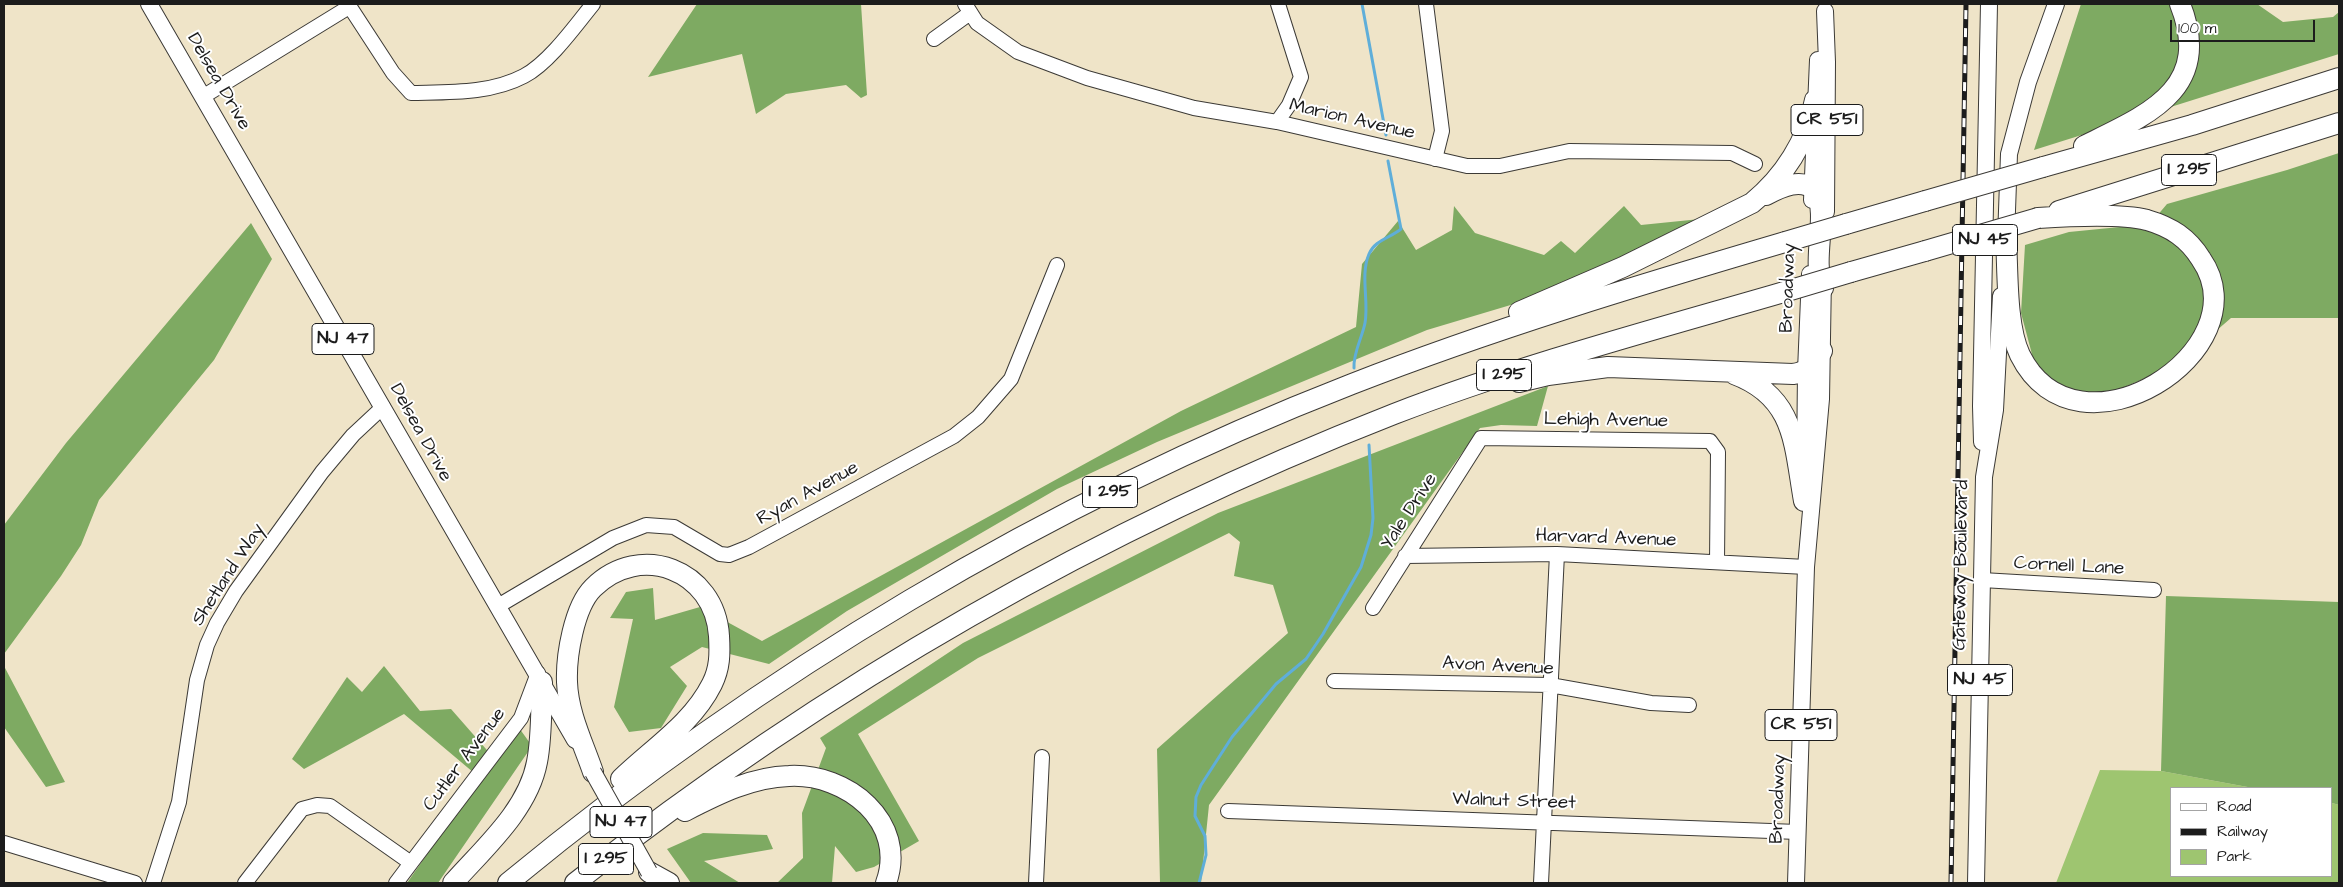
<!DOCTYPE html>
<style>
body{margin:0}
#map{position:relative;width:2343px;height:887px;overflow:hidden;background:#efe4c8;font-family:"Architects Daughter",sans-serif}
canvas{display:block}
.frame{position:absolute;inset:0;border:5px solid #1c1c1c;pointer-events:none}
.legend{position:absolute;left:2170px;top:787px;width:162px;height:90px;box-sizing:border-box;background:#fff;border:1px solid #a4a4a4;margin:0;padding:6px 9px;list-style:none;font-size:15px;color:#1c1c1c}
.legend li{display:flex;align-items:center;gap:10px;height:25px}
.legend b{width:25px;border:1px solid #a4a4a4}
.scale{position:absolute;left:2170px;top:20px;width:145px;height:22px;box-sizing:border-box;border:2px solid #1c1c1c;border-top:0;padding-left:6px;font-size:15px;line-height:18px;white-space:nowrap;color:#1c1c1c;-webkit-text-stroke:4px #fff;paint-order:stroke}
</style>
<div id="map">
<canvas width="2343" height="887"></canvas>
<div class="frame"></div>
<ul class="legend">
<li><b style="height:6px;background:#fff"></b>Road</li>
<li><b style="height:6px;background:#1c1c1c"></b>Railway</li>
<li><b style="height:14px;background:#9ec570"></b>Park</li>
</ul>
<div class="scale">100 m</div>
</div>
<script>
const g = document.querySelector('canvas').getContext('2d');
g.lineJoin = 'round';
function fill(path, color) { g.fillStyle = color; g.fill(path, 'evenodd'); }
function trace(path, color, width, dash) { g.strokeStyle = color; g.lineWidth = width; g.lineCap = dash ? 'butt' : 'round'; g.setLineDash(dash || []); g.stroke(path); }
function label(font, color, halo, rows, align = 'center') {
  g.font = font + ' "Architects Daughter",sans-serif'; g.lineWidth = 4; g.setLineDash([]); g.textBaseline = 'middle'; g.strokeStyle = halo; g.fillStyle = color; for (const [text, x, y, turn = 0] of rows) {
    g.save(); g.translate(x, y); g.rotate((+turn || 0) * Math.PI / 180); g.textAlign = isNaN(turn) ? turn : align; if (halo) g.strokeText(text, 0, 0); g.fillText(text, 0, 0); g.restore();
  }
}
const green = new Path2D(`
 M2100,770L2161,771L2253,788H2172V876H2332V803L2339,805V883H2056Z`);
const forest = new Path2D(`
 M697,4H861L867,95L861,98L846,85L786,94L756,114L742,54L648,77Z
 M2081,4H2257L2283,22L2333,17L2339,12V54L2034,150Z
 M2339,153V318H2231L2178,364L2092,401L2037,373L2021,313L2025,245L2069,232L2150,224L2167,204L2287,170Z
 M1454,206L1475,233L1544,255L1561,241L1575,253L1624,206L1641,225L1710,218L1534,298L1427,330L1157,442L1057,489L847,611L769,664L702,647L670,667L687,686L661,728L629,732L614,707L633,619L610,618L626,592L653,588L655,620L700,607L762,641L1181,411L1356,327L1362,264L1398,221L1416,250L1452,230Z
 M251,223L272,259L214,360L99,500L81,545L61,576L4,654V525L66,443Z
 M1548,386L1537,426L1501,425L1480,428L1209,805L1201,883H1160L1157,749L1288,633L1273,585L1234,576L1240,542L1229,533L978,658L858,734L919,841L874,867L856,872L835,846L832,883H777L803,858L802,813L826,748L820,738L963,643L1218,513Z
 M2166,596L2339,602V805L2332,803V788H2253L2161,771Z
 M4,666L65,782L46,787L4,727Z
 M384,666L420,711L451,709L493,757L517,725L532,746L438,883H407L480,778L404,714L304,769L292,759L347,677L362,692Z
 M703,833L767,835L773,849L704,861L740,883H691L667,849Z`);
const stream = new Path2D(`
 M1362,4L1386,135
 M1354,368C1353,353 1362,338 1365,323C1369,301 1360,275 1369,254C1375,240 1390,238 1401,229L1388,161
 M1199,883L1206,855L1205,836L1195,816L1196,797L1201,785L1232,737L1276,684L1306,659L1323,634L1361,567L1371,535L1373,518L1369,445`);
const minor = new Path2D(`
 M348,4L393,73L411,93C449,92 490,94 524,76C549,63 576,25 593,4
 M965,4L977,23L1018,52L1087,78L1194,108L1277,122L1467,166H1500L1569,151L1732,153L1755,164
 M1426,4L1442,131L1435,159
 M934,39L970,13
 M204,96L349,7
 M1277,122L1289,105L1301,77L1278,4
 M1405,556L1557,554L1806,567
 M1982,580L2154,590
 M498,606L613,538L646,525L674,527L720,554L729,555L749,547L954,436L978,417L1011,379L1057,265
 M1373,608L1481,438L1710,441L1718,452L1717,562
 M1334,681L1550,685L1651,703L1689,705
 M1228,811L1798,832
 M4,843L135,883
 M411,863L521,718L538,673
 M153,883L179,802L197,680L207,645L217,623L236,591L322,472L353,435L383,407
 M245,883L302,809L317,805L330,806L411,863L396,883
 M1036,883L1042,757
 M1541,883L1557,554`);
const major = new Path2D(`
 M149,4L575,740
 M1825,11L1827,62L1826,212
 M1812,200L1818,60
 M2006,239L2009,154L2028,82L2056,4
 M1982,442L1981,406L1989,4
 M1805,467L1806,371L1810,274
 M1796,883L1806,567L1821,399L1823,276
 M1976,883L1984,477L1995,410L2001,296`);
const highway = new Path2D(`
 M2084,146C2147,115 2214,89 2180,4
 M2043,167L2192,125L2339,78
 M1766,195C1781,187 1802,177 1816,191C1829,217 1811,259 1823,288
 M2059,211L2339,123
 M1846,224L1925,201
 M2006,239C2008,272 2006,326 2020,355C2077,470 2264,350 2201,259C2188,238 2171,227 2147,220C2120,213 2068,216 2038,218
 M1851,272L1925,251
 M1519,312L1623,267L1752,203C1784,177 1807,141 1815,100
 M1734,374C1796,397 1794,445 1804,501
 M1519,382L1548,375L1608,367L1793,374C1808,372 1815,364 1822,351
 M593,772C583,743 568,713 567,682C566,656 574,607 593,588C640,541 715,570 719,636C720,654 720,668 712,684C692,724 653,748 621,779
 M685,811C718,794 752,777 789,776C847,773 908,822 886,883
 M649,872L669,883
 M453,883C484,848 528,810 537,762C542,737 541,709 542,682
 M508,883C760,675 1046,503 1352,384C1493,329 1639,285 1785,242
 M575,883C825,686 1097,530 1394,414C1521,365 1653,330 1784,292`);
const rail = new Path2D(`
 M1951,883L1966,4`);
const majorBridge = new Path2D(`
 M593,772L649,872`);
const highwayBridge = new Path2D(`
 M1925,201L2043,167
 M1785,242L1846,224
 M1925,251L2038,218
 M1784,292L1851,272`);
const shields = [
 [1827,120,72],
 [2189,170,55],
 [1985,240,65],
 [343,339,62],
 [1504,375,55],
 [1110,492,55],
 [1980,680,65],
 [1801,725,72],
 [621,822,62],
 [606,859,55]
];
const shieldNames = [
 ["CR 551",1827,120],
 ["I 295",2189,170],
 ["NJ 45",1985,240],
 ["NJ 47",343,339],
 ["I 295",1504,375],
 ["I 295",1110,492],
 ["NJ 45",1980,680],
 ["CR 551",1801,725],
 ["NJ 47",621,822],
 ["I 295",606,859]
];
const streetNames = [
 ["Delsea Drive",218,82,60],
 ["Marion Avenue",1352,120,13],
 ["Broadway",1789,288,-88],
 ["Lehigh Avenue",1606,421,1],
 ["Delsea Drive",420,433,61],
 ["Ryan Avenue",808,494,-29],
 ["Yale Drive",1410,512,-57],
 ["Harvard Avenue",1606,539,2],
 ["Gateway Boulevard",1962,565,-89],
 ["Cornell Lane",2069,567,3],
 ["Shetland Way",229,575,-57],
 ["Avon Avenue",1498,667,3],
 ["Cutler Avenue",465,760,-53],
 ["Broadway",1779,799,-88],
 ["Walnut Street",1514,802,2]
];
fill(green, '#9ec570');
fill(forest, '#7eaa62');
trace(stream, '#5faed9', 3);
trace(minor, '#3c3a36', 16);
trace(major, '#3c3a36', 18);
trace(highway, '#3c3a36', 22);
trace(minor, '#fff', 14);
trace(major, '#fff', 16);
trace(highway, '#fff', 20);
trace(rail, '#1c1c1c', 5);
trace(rail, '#fff', 3, [9]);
trace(majorBridge, '#3c3a36', 18, []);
trace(highwayBridge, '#3c3a36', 22, []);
trace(majorBridge, '#fff', 16);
trace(highwayBridge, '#fff', 20);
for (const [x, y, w] of shields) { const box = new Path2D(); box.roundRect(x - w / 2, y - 15.5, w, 31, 4); g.fillStyle = '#fff'; g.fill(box); trace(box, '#1c1c1c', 1); }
label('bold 18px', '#1c1c1c', null, shieldNames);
label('19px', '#1c1c1c', '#fff', streetNames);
</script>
